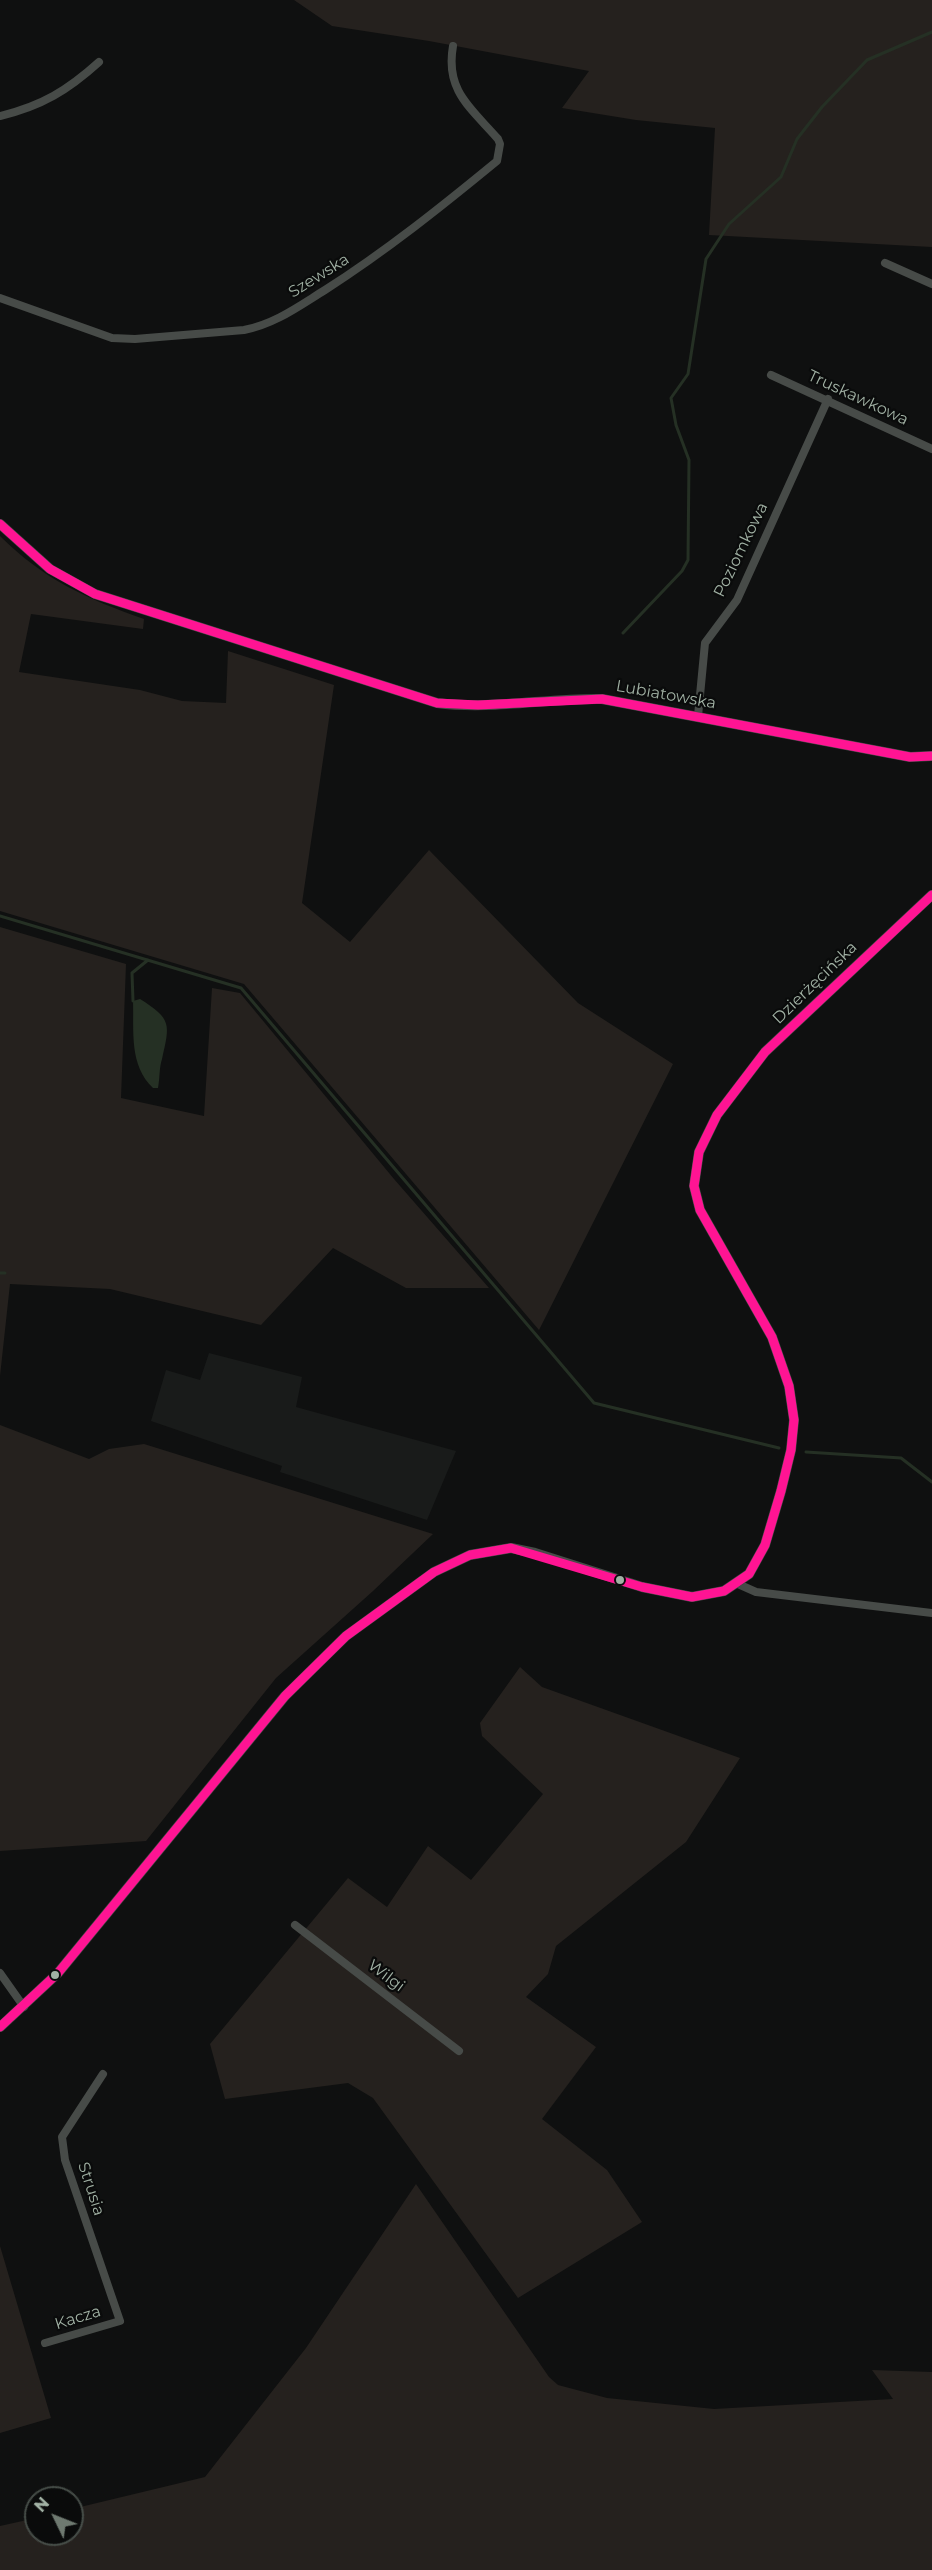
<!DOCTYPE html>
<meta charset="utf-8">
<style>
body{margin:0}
#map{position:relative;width:932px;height:2570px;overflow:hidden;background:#0f1010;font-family:Montserrat,sans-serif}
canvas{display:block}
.north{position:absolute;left:24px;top:2486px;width:60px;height:60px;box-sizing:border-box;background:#0a0b0b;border:2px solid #464d48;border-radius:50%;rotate:313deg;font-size:16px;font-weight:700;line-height:24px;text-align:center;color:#a1b1a4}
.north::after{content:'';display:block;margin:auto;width:21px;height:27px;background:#6e7970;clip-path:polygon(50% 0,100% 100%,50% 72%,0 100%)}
</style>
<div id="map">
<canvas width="932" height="2570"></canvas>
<div class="north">N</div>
</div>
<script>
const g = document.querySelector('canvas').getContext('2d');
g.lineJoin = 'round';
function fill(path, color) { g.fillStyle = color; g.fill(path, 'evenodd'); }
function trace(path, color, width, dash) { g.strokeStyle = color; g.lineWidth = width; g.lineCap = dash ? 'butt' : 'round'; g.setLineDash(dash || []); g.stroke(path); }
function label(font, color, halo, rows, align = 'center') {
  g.font = font + ' Montserrat,sans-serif'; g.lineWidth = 4.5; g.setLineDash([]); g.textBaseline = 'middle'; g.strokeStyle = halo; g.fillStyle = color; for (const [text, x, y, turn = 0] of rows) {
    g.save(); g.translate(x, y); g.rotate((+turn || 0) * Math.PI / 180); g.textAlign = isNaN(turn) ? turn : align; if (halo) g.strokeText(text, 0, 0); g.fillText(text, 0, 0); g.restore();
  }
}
const built = new Path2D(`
 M209,1353L302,1377L296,1407L456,1451L427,1520L280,1472L282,1466L151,1421L166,1370L200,1380Z`);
const green = new Path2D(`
 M294,0H932V247L709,235L715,128L636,120L562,108L589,71L429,41L332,26Z
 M0,536C43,579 87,599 144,619L143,629L31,614L19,672L140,690L182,701L226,703L228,651L334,685L302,903L350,942L429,850L578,1003L673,1064L539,1330L244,984L0,911Z
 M0,927L126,964L121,1098L204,1116L212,988L240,993L394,1179L489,1288H406L333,1248L261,1325L110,1289L10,1284L0,1376Z
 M0,1425L89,1459L109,1449L144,1444L433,1534L373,1591L276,1678L146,1841L0,1851Z
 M520,1667L542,1687L740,1758L686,1842L556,1946L548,1974L526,1997L596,2047L542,2119L607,2170L642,2222L518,2298L373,2098L348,2083L225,2099L210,2044L348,1878L387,1907L428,1846L471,1880L543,1794L482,1736L480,1723Z
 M416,2184L549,2377L558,2385L607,2398L714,2409L893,2399L872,2370L932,2372V2570H0V2526L36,2518V2534H72V2509L205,2477L306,2348Z
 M0,2246L51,2418L0,2433Z`);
const water = new Path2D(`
 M140,999C172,1019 170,1024 162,1059C159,1068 160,1078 158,1088H153C129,1065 134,1032 133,1001Z`);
const stream = new Path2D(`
 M623,633L682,571L688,560L689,460L676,425L671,398L688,374L706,259L729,224L781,177L797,139L822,107L867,60L932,32
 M0,916L241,988L594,1403L779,1448
 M133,1001L132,973L148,960
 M0,1273H5
 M806,1452L901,1458L932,1482`);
const minor = new Path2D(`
 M0,116C42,106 68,90 99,62
 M885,263L932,284
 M0,298L112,338L135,339L244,330C275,324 299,306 325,290C386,251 441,207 497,161L500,144L498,139C471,108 445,91 453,46
 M771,375L932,449
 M698,716L705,643L737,600L828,399
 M738,1584L756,1592L932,1613
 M295,1925L459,2051
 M0,1973L24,2007
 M45,2343L120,2321L65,2160L62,2137L103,2074`);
const tertiary = new Path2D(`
 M0,524L50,569L95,594L437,703C492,710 547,698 602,699L910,757L932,756
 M0,2027L58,1973L285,1696L346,1636L434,1572L470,1555L511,1548L535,1553L642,1587L692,1597L724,1591L749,1574L765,1545L781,1491L791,1450L794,1420L789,1386L772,1337L700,1210L694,1186L699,1152L717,1115L765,1052L932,895`);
const bus1 = new Path2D(`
 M0,524L50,569L95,594L437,703L478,705L602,699L910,757L932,756
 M0,2027L58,1973L285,1696L346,1636L434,1572L470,1555L511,1548L642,1587L692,1597L724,1591L749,1574L765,1545L781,1491L791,1450L794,1420L789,1386L772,1337L700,1210L694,1186L699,1152L717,1115L765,1052L932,895`);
const markers = [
 [620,1580,5,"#a1b1a4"],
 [55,1975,5,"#a1b1a4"]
];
const streetNames = [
 ["Szewska",319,276,-32],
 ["Truskawkowa",858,398,25],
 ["Poziomkowa",741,550,-64],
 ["Lubiatowska",666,695,10],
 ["Dzierżęcińska",815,983,-44],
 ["Wilgi",386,1976,37],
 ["Strusia",91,2189,72],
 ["Kacza",78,2318,-17]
];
fill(built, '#191b1a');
fill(green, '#25211e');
fill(water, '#253024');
trace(stream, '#253024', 3);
trace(minor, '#474b48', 8);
trace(tertiary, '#474b48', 10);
trace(bus1, '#ff1493', 9);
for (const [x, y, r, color] of markers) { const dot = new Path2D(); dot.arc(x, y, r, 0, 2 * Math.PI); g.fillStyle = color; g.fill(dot); trace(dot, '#0a0b0b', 2); }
label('16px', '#a1b1a4', '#0a0b0b', streetNames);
</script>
